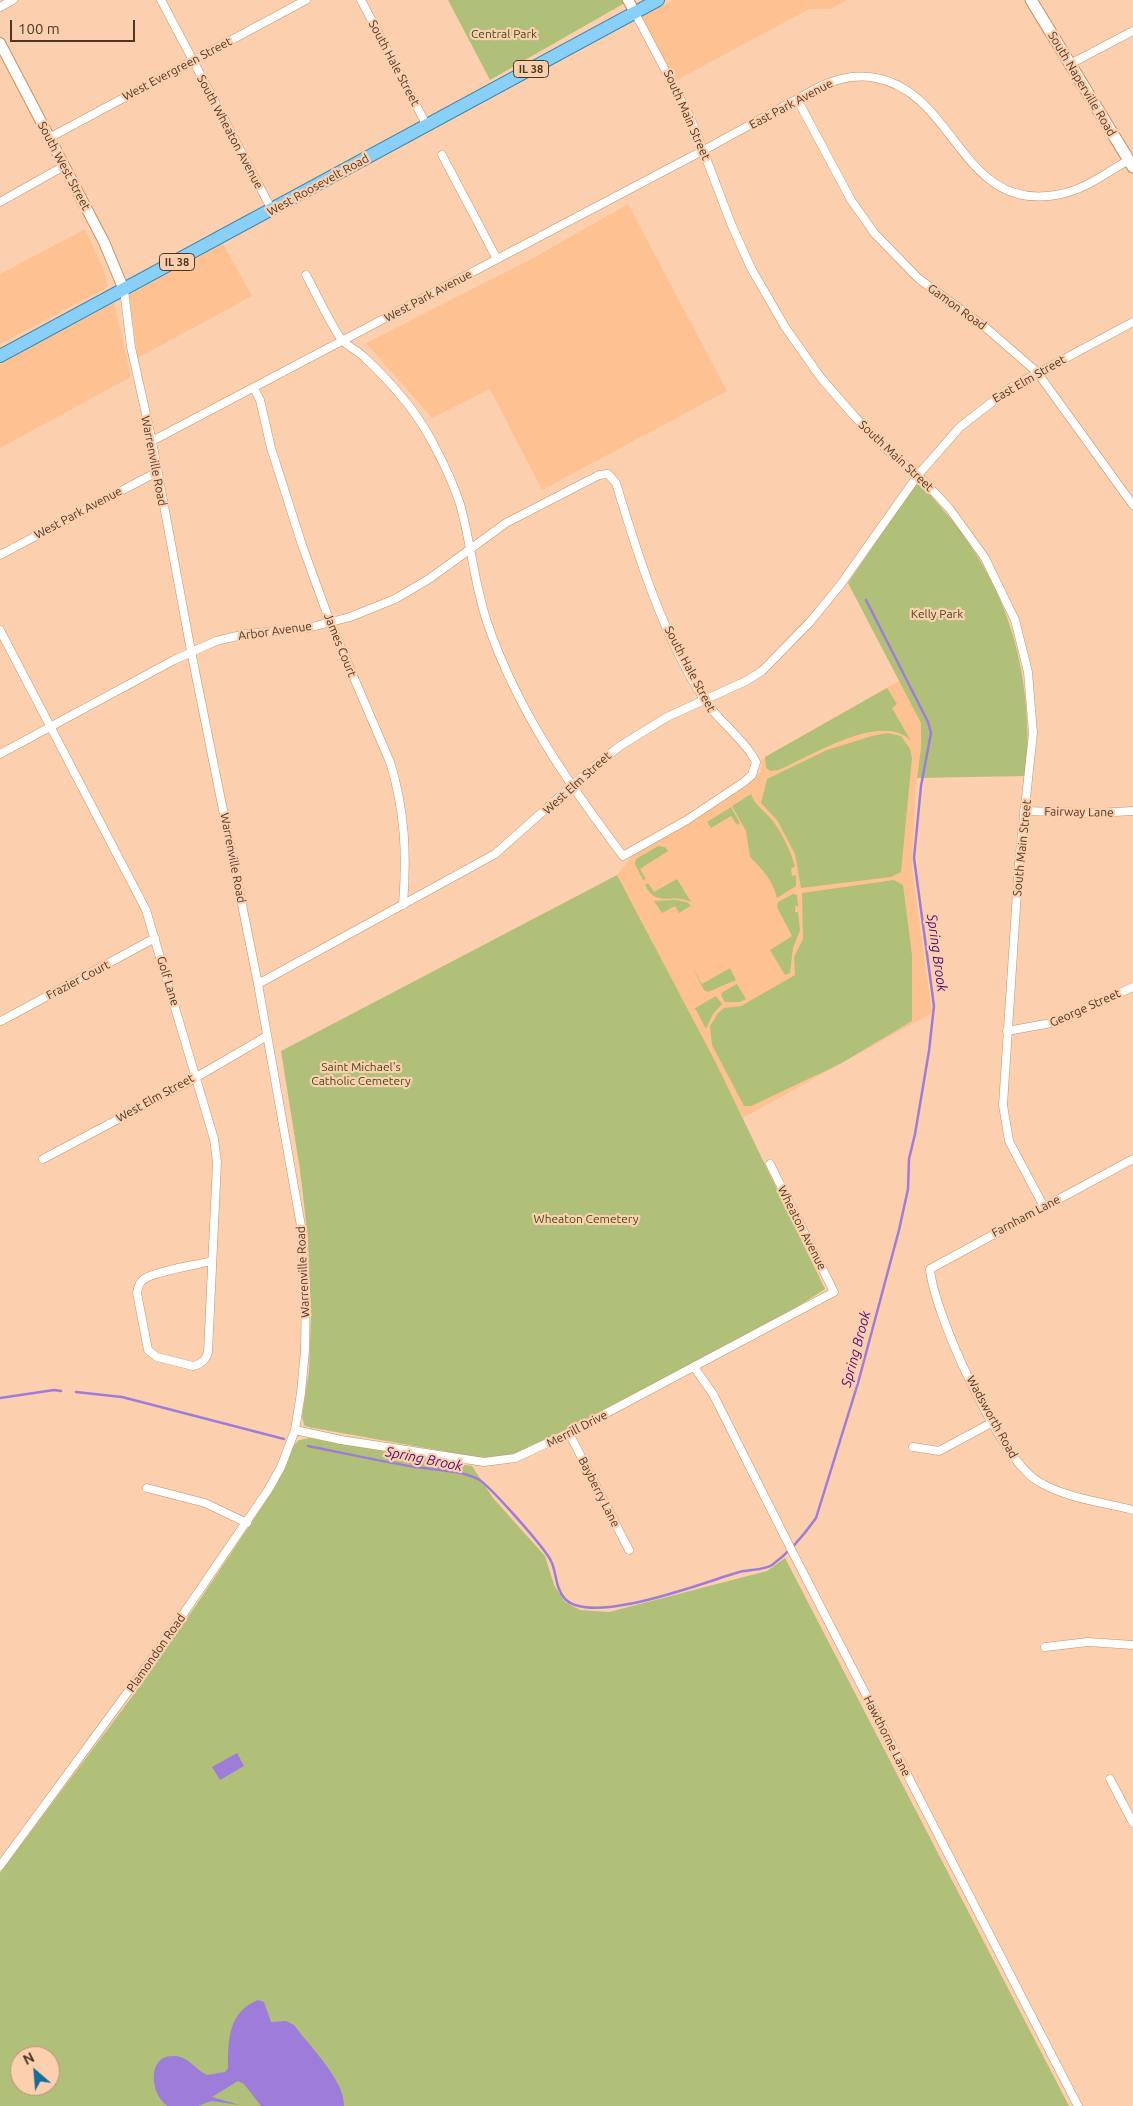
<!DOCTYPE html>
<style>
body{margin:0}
#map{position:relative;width:1133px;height:2106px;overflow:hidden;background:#fcd0ae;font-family:Ubuntu,sans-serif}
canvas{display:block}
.north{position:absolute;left:10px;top:2046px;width:50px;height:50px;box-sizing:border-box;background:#fcd0ae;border:1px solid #b69377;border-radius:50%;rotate:333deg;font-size:14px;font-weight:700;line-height:20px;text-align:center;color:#4c3725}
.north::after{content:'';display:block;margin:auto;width:18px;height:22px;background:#156d9d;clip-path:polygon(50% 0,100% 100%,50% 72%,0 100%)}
.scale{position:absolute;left:10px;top:20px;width:125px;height:22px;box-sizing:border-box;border:2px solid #4c3725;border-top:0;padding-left:6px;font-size:15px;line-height:18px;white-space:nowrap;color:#4c3725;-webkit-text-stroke:4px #fcd0ae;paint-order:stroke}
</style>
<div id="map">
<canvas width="1133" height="2106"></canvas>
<div class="north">N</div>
<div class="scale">100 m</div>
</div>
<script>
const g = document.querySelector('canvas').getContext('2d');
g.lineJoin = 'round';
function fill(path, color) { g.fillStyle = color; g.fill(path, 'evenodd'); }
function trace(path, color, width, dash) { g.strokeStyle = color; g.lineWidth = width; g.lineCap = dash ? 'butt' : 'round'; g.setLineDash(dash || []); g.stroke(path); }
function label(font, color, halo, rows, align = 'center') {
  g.font = font + ' Ubuntu,sans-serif'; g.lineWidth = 4.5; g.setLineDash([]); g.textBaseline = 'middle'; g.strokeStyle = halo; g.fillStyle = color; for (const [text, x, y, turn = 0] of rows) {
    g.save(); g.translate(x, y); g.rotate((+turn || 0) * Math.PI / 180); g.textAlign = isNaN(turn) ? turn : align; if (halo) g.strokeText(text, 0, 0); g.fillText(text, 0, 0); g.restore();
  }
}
const built = new Path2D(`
 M673,0H847L830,9H809L668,85L634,21Z
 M628,204L727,391L542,490L490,389L432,418L366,343L535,257Z
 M85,229L103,268L108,287L0,344V274Z
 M223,244L252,296L138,358L129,295Z
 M114,303L131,377L0,448V364Z
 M900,680L921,723V747L915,796L912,868L932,1013L743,1118L617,875L633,855L697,818L761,772L762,759Z`);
const green = new Path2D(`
 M448,0H630L490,80Z
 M918,480C934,500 952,518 966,539C1018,613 1031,688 1027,776L917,778L921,747V723L848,583Z
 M887,688L897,704L892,708L911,741C881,710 809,758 778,770L771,771L766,768L765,757Z
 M888,733L901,736L910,749L912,758L901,872L891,877L801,888L795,854L777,820L761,803L767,779L827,750L872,736Z
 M751,794C754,805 764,810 771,819C782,832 790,850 795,866L791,869L792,876L796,875V886L777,898C772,879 763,870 750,857L746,831L732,806Z
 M731,807L740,823L737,825L731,816L711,828L707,822Z
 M658,846L665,847L668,851L640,869L646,879L643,880L635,864L636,859Z
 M617,875L717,1065L825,1289L783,1316L532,1447L511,1455L493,1458L476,1457L308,1427L304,1425L302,1416L309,1371L311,1316L308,1239L300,1170L281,1051Z
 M677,879L691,902C672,892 657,909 645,885L648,883L654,892Z
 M894,880L903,885L912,955V1021L840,1064L751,1106H744L712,1045L710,1026L718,1013L724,1008L741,1006L795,975L794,957L803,939L802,893Z
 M793,894L797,895L798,906H795V912H798L800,930L793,948L790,973L785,975L770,950L792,936L777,907L778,902Z
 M676,900L687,902L693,908L690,906L679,913L675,906L662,913L654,901Z
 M692,966L702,984L730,968L736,980L708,992L704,990Z
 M737,984L746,999L740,1002H725L721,996L723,992Z
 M716,996L722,1004L713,1014L706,1029L695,1008Z
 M309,1438L472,1466L493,1498L545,1556L554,1585L565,1602L580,1610L609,1612L767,1571L785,1558L1069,2106H0V1873L134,1694L199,1601L276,1486L294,1445L299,1440ZM20,2056H50V2086H20Z`);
const water = new Path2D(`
 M237,1753L244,1766L220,1780L212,1767Z
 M258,2000L264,2002L271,2022L286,2021L294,2025C309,2046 345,2080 344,2106H261L244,2084L238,2081L212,2097L240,2105L211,2101L198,2106H168C150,2096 146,2054 174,2056C190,2057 194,2069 207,2075L225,2072L228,2068C228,2040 228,2012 258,2000Z`);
const stream = new Path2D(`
 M76,1392L122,1397L284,1439
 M0,1398L54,1390L61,1391
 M308,1446C343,1453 379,1461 415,1467C436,1470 459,1470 478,1479C489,1485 545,1548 551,1561C557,1573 555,1588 565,1599C592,1626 702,1583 736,1573C747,1569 763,1571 772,1565C790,1552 804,1535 816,1518L858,1383L899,1230L908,1189L909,1159L915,1134L929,1051L934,1006L914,858L921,786L931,733L928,722L866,600`);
const minor = new Path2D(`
 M161,0L272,210
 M361,0L427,126
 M0,7L13,0
 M635,13L691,119L732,226L751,268L785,327L821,378L855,417L886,449L918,475L949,508L985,558L1015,620L1028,672L1033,733L1019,862L1003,1105L1009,1141L1044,1207
 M1070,64L1133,31
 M797,99L851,200L875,234L919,279L985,327L1037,372L1133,505
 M49,138L306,0
 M442,155L497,259
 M0,202L64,166
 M254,388L260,400L271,448L302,545L330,622L390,762C405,810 407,855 403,905
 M152,441L704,150L821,86C839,78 857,74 876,78C957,93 961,216 1061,194C1086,189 1107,172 1129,160
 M0,555L157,472
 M0,630L146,910L214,1139L217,1162L208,1352C206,1360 202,1364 193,1366L157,1357L148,1350L137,1293C138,1287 139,1283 144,1279C155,1271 197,1265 212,1261
 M0,754L174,660L216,641L246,634L308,628L350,617L395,599L429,579L506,523L599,475L608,474L616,483C638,556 663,636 705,701C719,721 739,735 752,755L756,762L752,775L744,782L687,820L623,856C568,783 517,710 487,622C474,583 471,543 460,504C454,486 445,466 436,449C419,414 392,383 364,357C358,351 349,347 343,341C333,330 315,291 306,275
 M1024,811L1095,813L1133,811
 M258,984L495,854L592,768L620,746L667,717L746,681L762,671L810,622L841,584L918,475L960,427L1010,388L1133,322
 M1,1021L155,938
 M1007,1031L1057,1022L1133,987
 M43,1159L188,1082L267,1036
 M1133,1159L930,1269C934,1314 999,1456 1036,1480C1064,1498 1101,1502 1133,1510
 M694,1367L713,1394L794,1555L1078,2106
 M295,1430L341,1440L484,1462L515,1458L569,1433L834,1292L770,1164
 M569,1433L629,1550
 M913,1447L939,1451L993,1422
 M147,1488L205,1503L247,1523
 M1045,1647L1088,1642L1133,1645
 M1110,1779L1133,1823
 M0,1866L160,1648L268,1490L281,1467L295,1430L301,1393L305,1350L306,1288L301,1226L258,984L191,651L152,441L131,347L124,290`);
const tertiary = new Path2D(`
 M628,0L635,13
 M0,43L104,242L124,290`);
const secondary = new Path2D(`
 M1031,0L1133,167`);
const primary = new Path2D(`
 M0,356L658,0`);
const shields = [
 [531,69,35],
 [177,262,35]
];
const shieldNames = [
 ["IL 38",531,69],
 ["IL 38",177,262]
];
const parkNames = [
 ["Central Park",504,34],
 ["Kelly Park",937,614],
 ["Saint Michael's",361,1067],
 ["Catholic Cemetery",361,1081],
 ["Wheaton Cemetery",586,1219]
];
const streetNames = [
 ["South Hale Street",394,63,62],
 ["West Evergreen Street",177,69,-28],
 ["South Naperville Road",1082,84,59],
 ["East Park Avenue",791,104,-28],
 ["South Main Street",687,115,66],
 ["South Wheaton Avenue",230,132,62],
 ["South West Street",64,166,62],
 ["West Roosevelt Road",318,185,-29],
 ["West Park Avenue",428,296,-28],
 ["Gamon Road",957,307,36],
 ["East Elm Street",1029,379,-30],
 ["South Main Street",896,456,43],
 ["Warrenville Road",154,461,79],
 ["West Park Avenue",78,513,-28],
 ["Arbor Avenue",275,631,-8],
 ["James Court",340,645,68],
 ["South Hale Street",690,669,62],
 ["West Elm Street",577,783,-42],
 ["Fairway Lane",1079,812,1],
 ["South Main Street",1022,848,-84],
 ["Warrenville Road",233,858,79],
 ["Frazier Court",78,980,-28],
 ["Golf Lane",168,981,73],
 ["George Street",1085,1008,-24],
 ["West Elm Street",155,1098,-29],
 ["Farnham Lane",1026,1216,-28],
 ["Wheaton Avenue",802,1228,63],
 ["Warrenville Road",303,1272,-93],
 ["Wadsworth Road",992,1417,61],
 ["Merrill Drive",577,1429,-27],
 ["Bayberry Lane",599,1492,63],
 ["Plamondon Road",156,1653,-55],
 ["Hawthorne Lane",887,1736,63]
];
const waterNames = [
 ["Spring Brook",937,953,82],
 ["Spring Brook",856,1349,-75],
 ["Spring Brook",424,1459,11]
];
fill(built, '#fec292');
fill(green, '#b0c079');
fill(water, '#9e7cda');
trace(stream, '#9e7cda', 2.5);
trace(minor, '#c59168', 9);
trace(tertiary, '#c59168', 12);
trace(secondary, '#c59168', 13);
trace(primary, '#4086ac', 14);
trace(minor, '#fff', 8);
trace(tertiary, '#fff', 10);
trace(secondary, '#fff', 11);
trace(primary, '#89d0f9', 12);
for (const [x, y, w] of shields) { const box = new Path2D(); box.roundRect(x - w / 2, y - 8.5, w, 17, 4); g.fillStyle = '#fcd0ae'; g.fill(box); trace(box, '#4c3725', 1); }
label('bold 11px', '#4c3725', null, shieldNames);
label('12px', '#3f481b', '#fcd0ae', parkNames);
label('12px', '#4c3725', '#fcd0ae', streetNames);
label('italic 14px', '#480d80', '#fcd0ae', waterNames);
</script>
